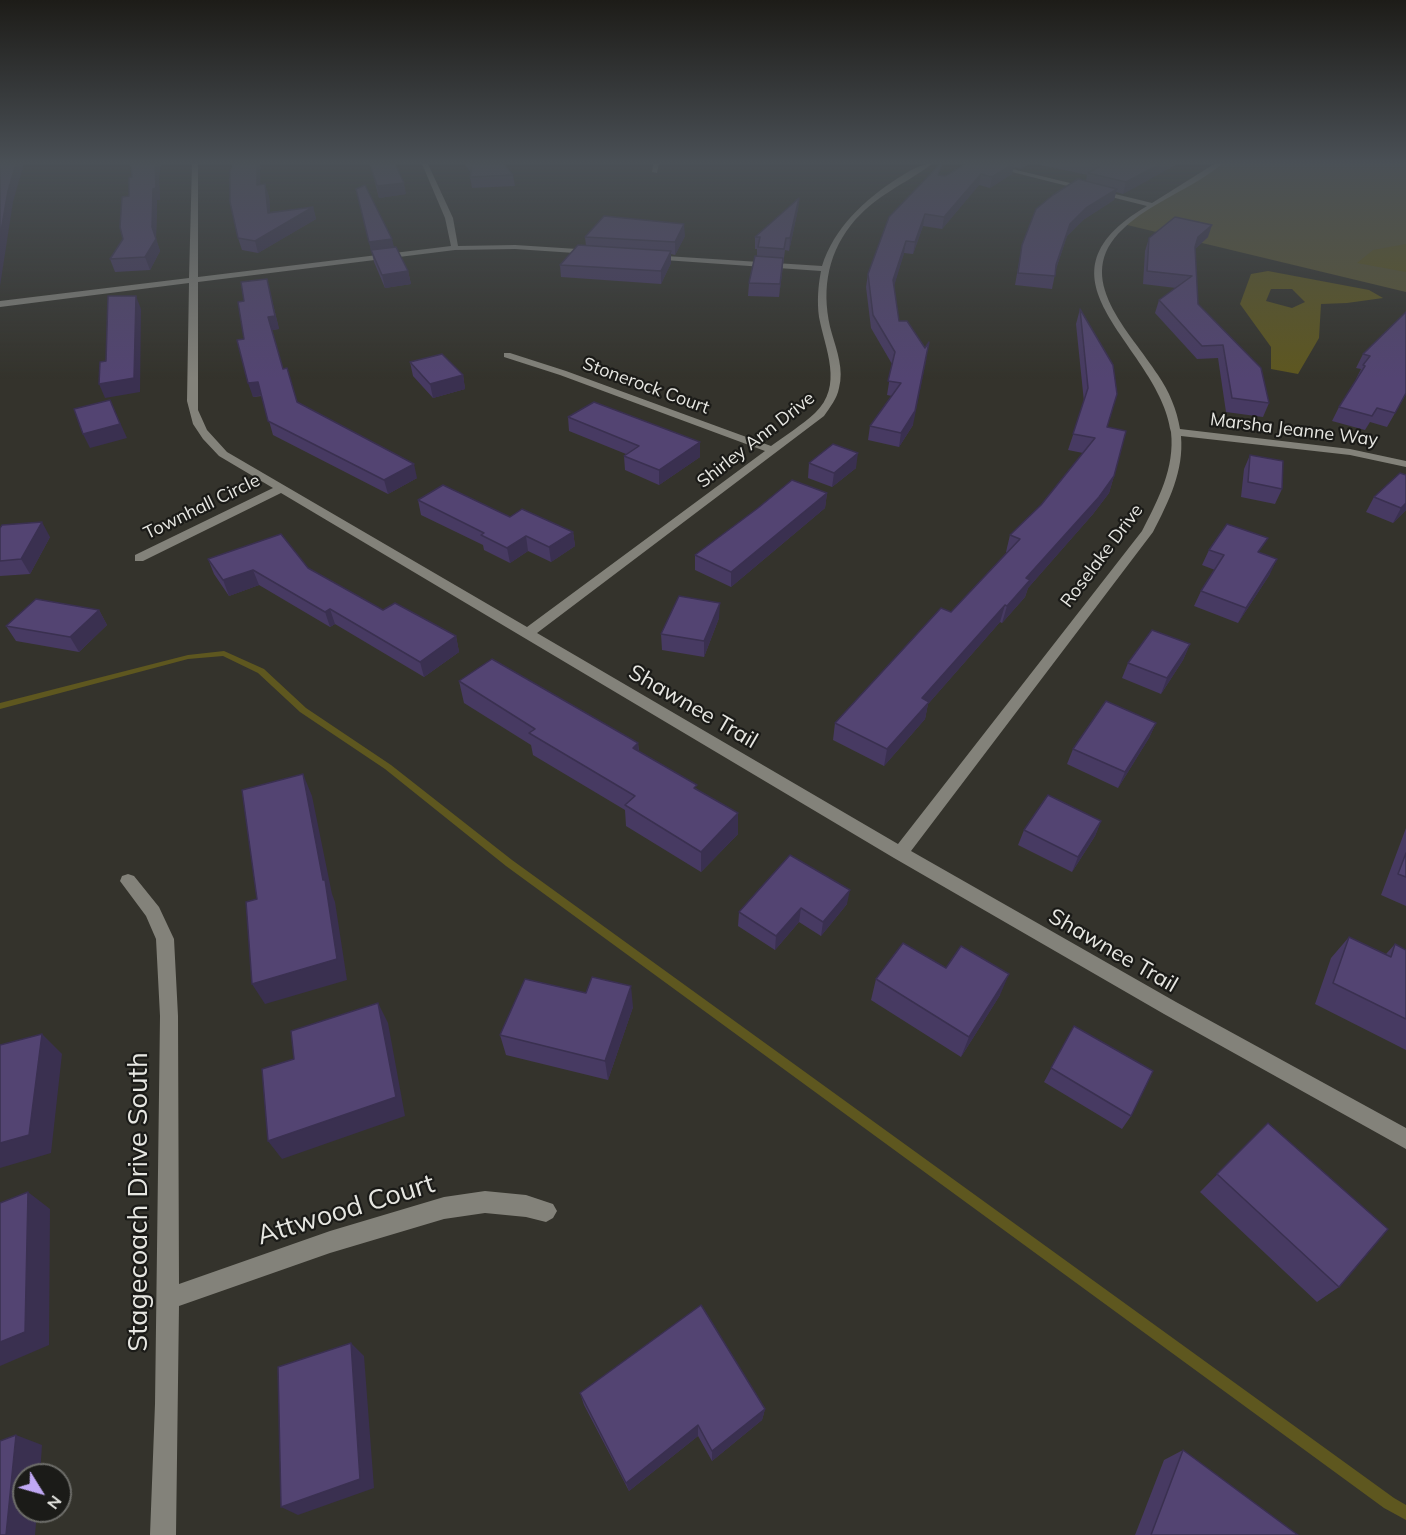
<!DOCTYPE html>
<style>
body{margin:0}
#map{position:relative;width:1406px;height:1535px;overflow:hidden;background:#34332c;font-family:Mulish,sans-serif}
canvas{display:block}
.north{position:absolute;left:12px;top:1463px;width:60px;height:60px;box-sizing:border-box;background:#1b1b18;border:2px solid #6d6d69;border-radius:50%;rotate:127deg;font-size:16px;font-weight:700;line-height:24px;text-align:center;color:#e7e7e2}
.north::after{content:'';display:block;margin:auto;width:21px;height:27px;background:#c0a8f4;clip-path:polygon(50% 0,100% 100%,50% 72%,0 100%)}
</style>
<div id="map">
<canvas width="1406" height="1535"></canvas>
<div class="north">N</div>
</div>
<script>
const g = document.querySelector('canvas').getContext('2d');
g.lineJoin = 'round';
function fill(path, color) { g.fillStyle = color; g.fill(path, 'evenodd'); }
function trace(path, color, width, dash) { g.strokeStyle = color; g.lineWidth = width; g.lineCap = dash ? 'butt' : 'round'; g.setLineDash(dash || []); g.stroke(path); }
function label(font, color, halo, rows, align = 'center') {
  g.font = font + ' Mulish,sans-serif'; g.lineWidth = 4.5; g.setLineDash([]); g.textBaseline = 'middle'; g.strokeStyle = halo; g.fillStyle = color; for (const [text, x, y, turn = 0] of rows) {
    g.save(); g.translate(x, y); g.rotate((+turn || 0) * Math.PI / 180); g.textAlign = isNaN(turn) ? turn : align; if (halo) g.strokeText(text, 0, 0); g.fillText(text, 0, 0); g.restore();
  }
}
const green = new Path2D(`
 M1219,164H1406V292L1123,224Z`);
const water = new Path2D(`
 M1406,244V272L1357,263L1373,250Z
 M1268,271L1369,290L1383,298L1347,303L1321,304L1319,338L1298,374L1271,369V347L1240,304L1251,274ZM1271,289H1292L1305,302L1292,308L1266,301Z`);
const stream = new Path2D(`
 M224,651L264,669L306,708L391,765L512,860L1394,1498L1406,1505V1520L1384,1508L506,866L385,769L300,712L258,673L223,656L188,659L0,709V703L188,655Z`);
const minor = new Path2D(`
 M192,164H198V277L451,246L445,218L422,164H428L453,218L458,246L515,245L593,250V254H590L515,249L455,250L198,282V410L207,430L227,452L527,627L765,451L560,375L504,357V353H510L566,371L771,446C786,435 802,425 815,413C844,386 825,349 819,317C817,302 818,286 821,271L650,259L646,257L650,255L822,266C834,228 864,200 898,178C908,172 919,164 932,164C904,185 875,195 851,225C826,257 821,295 832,334C837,351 844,370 839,388C837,399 830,407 824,416L537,633L898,844L1142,531C1158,500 1175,468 1171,432C1159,344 1021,280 1147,206L980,164H992L1152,203L1214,164H1222C1192,189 1151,202 1123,229C1070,278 1131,332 1158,375C1169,391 1177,410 1180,429L1350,449L1406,461V467L1350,455L1181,436C1184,471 1169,501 1153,532L911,851L1176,1002L1406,1128V1149L1164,1014L894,858L281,493L143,561H135V555L273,488L219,456L203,439L193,424L187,401L189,283L0,307V301L189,278Z
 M653,164H659L657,173L652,172Z
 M128,874L134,876L159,907L174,939L178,1016L179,1284L330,1231L444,1197L485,1191L526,1195L553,1204L557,1211L553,1218L546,1222L526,1217L485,1213L444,1219L330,1253L179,1306L176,1535H150L155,1404L160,1016L156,939L146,916L120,881L122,876Z`);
const wall = new Path2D(`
 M232,164H260V185L269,196L270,212L313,207L316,219L258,253L242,250L238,238Z
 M370,164H395L406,194L379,198Z
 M464,164H504L513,175L515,186L472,188L470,177L471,173Z
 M966,164H1029L1021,169L1014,167L1012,174L990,188L979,185L942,229L923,226L913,254L904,253L894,285L913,425L899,447L868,440L870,426L892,396L887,395L892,364L871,328L866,287L868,274L941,173L940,176H945Z
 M1036,164H1177L1123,194L1116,192L1114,200L1083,220L1067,236L1056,269L1052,289L1015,285L1022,245L1086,181L1087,175Z
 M159,180L160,200H157L156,239L160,251L150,270L115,272L110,259L123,239L129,196Z
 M356,189L394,247L408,271L411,284L385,288L374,262Z
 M799,198L798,209L789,251L785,250L779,297L748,296L749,283L757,257V249H755V237Z
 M685,236L675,255L671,254V263L661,284L561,277L560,265L586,246L585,237Z
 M1208,237L1195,249L1198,304L1269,403L1263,417L1226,412L1218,358L1197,359L1155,313L1159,300L1176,288L1143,284L1145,251L1149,238Z
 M270,292L279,329L272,330L283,369L297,402L417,478L388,494L273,435L262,396L253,397L244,339V301Z
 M1080,309L1107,427L1114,476L1109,493L1093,514L1028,588L1025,597L1002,623L1000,622L928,704L925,719L884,766L833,740L835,723L951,612L1007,552H1006L1010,535L1041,505L1083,453L1068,450L1084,402L1076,324Z
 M1406,312V394L1387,427L1370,422L1365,430L1332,421L1339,407L1357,379H1356L1361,369L1356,368L1363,354Z
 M410,362L463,375L465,389L433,398L413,376Z
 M568,417L700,457L659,485L625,470L624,456L626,454L569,431Z
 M1250,455L1282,489L1275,504L1241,497L1244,469Z
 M809,463L856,468L832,487L808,478Z
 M827,493L825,508L731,587L695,570V555Z
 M1374,497L1406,510L1393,523L1366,512Z
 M418,500L510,517L573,532L575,546L551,562L528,551L510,563L484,550L483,545L421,515Z
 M0,528L50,537L30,574L0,576Z
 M1209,550L1260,553L1270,574L1238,623L1194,606L1201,591L1215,570L1202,565Z
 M208,559L308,568L383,610L456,636L459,652L424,677L335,624L330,627L259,585L229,596L214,574Z
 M99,610L107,625L79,652L16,641L6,626Z
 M719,618L704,657L662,650L661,634Z
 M1190,644L1183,660L1161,694L1122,678L1128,663Z
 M459,681L638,743L639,751L697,789L738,834L701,872L626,826L625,810L533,755L531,745L464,703Z
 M1156,723L1149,738L1118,788L1067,764L1073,749Z
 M1101,821L1095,836L1072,872L1018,845L1024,830Z
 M1406,828V906L1381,895Z
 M847,904L821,936L799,922L775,950L738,926L739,912Z
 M1349,937L1386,954L1395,944L1406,950V1050L1315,1004L1331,958Z
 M946,968L1000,995L961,1057L871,1000L876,979Z
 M586,993L633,1007L608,1080L506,1055L500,1035Z
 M1074,1026L1131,1116L1122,1129L1044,1082Z
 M1268,1123L1339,1287L1317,1302L1200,1192Z
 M580,1393L765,1409L762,1420L712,1461L698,1436L629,1491L584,1405Z
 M1183,1450L1298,1535H1135L1164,1460Z`);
const shadedWall = new Path2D(`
 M16,164H24L13,202L0,286V237L8,191Z
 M155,164H161L159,180L160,200H157L156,239L160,251L150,270L145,257L152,227L153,189Z
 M257,164H260L261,197L257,185Z
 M1013,164H1014L1012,174L990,188L992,177Z
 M1022,164H1029L1021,169Z
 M1160,164H1177L1123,194L1126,182Z
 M981,174L979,185L942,229L944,217Z
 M404,183L406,194L379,198L377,186Z
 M265,184L269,196L271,225L268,213Z
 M1117,189L1114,200L1083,220L1067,236L1053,277L1056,265L1070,224L1086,208Z
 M799,198L798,209L789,251L790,238Z
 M313,207L316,219L258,253L255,241Z
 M925,214L923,226L913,254L915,242Z
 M684,224L685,236L675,255V242Z
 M1212,225L1208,237L1194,250L1198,237Z
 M392,239L395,251L371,250L372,254L369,242Z
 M906,241L904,253L892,293L893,280Z
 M671,251V263L661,284V271Z
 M783,258L782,271L779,297L780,284Z
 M408,271L411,284L385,288L382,275Z
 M267,279L270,292L279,329L272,330L268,317Z
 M136,296L141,309L140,392L105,398L99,384Z
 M927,356L913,425L899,447L901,433Z
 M463,375L465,389L433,398L430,384Z
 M258,382L263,395L253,397L248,383Z
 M110,400L127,438L90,448L83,434Z
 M700,442V457L659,485V470Z
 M858,453L856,468L832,487L834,473Z
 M414,464L417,478L388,494L384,480Z
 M1114,476L1109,493L1093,514L1028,588L1025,597L1002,623L1007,606L1026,578Z
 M827,493L825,508L731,587V572Z
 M1406,503V510L1393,523L1401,508Z
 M42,522L50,537L30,574L21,559Z
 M573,532L575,546L551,562L549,547Z
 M526,536L528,551L510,563L507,548Z
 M1277,559L1270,574L1238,623L1246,608Z
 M253,570L259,585L229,596L223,580Z
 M720,603L719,618L704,657V641Z
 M1005,605L1000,622L928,704L925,719L884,766L887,749L922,698Z
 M330,609L335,624L330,627L325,612Z
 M99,610L107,625L79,652L70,637Z
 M456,636L459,652L424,677L420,662Z
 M1190,644L1183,660L1161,694L1167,678Z
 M1156,723L1149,738L1118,788L1125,772Z
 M638,743L640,765L633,748Z
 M303,774L312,796L332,894L335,902L347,980L265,1004L252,984L323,880Z
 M738,813V834L701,872V852Z
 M1101,821L1095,836L1072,872L1078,857Z
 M850,890L847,904L821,936L823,922Z
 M801,908L799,922L775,950L776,936Z
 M1009,974L1000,995L961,1057L969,1037Z
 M631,986L633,1007L608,1080L605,1061Z
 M378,1003L388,1023L405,1116L282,1159L268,1141Z
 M42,1034L62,1054L51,1153L0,1168V1143Z
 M28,1192L50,1209L49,1345L0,1366V1342Z
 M351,1343L364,1356L374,1488L298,1515L281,1507Z
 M765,1409L762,1420L712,1461V1451Z
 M698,1425V1436L629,1491L626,1483Z
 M16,1435L42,1445L40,1475H24V1511H37L35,1535H6Z`);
const building = new Path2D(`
 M0,164H16L8,191L0,237Z
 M131,164H155L156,188L153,189L152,227L156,239L145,257L110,259L123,239L120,227L122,197L129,196V177H132Z
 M234,164H257V185L265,184L268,213L313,207L255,241L238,238L230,202V171Z
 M370,164H395L404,183L377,186Z
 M471,164H504L513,175L470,177L472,166Z
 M940,164H942L938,175L945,176L966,164H1013L992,177L981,174L944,217L925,214L915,242L906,241L893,280L899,321H907L925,348L929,342L915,411L901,433L870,426L901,383L888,381L895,352L873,315L868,274L889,217Z
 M1092,164H1160L1126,182L1088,173L1100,166Z
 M1078,179L1117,189L1086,208L1070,224L1056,265L1055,276L1018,273L1022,245L1036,209L1053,195Z
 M365,185L392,239L369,242L356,189Z
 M799,198L790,238H786L784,249L758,247L760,237H755Z
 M604,216L684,224L675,242L585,237Z
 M1175,217L1212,225L1198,237L1195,247L1198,304L1261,368L1269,403L1232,398L1223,345L1202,346L1159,300L1192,276L1147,271L1149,238Z
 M578,245L671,251L661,271L560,265Z
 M396,247L408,271L382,275L371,250Z
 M755,256L783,258L780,284L749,283Z
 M267,279L275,316L268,317L283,369L287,368L297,402L414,464L384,480L268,421L258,382L248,383L237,340L244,339L238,302L244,301L241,282Z
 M108,296H136L134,378L99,384L100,362L106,361Z
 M1080,309L1113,365L1117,394L1107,427L1126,431L1114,476L1099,497L1026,578L1030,580L1007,606L1005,605L922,698L929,702L887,749L835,723L941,608L951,612L1020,539L1010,535L1041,505L1095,438L1073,434L1088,388Z
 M1406,312V393L1395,413L1377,408L1372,416L1339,407L1365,366L1363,365L1370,356L1363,354Z
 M442,354L463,375L430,384L410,362Z
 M110,400L120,424L83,434L74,409Z
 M594,402L700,442L659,470L624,456L639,446L568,417Z
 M833,444L858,453L834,473L809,463Z
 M1250,455L1283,461L1282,489L1248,482Z
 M1400,473L1406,475V503L1401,508L1374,497Z
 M792,480L827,493L731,572L695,555L758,508Z
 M443,485L510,517L522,509L573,532L549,547L526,536L507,548L481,535L484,533L418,500Z
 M42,522L21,559L0,561V528L2,525Z
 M1227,524L1268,538L1258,552L1277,559L1246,608L1201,591L1224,555L1209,550Z
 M281,534L308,568L383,610L395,603L456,636L420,662L330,609L325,612L253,570L223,580L208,559Z
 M679,596L720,603L704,641L661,634Z
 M36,599L99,610L70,637L6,626Z
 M1152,630L1190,644L1167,678L1128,663Z
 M492,659L638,743L633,748L697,785L694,788L738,813L701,852L625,805L635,796L529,733L535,729L459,681Z
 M1106,701L1156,723L1125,772L1073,749Z
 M303,774L323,880H325L337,959L252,984L246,902L257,899L242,790Z
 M1048,795L1101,821L1078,857L1024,830Z
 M1406,853V877L1398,874Z
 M790,855L850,890L823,922L801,908L776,936L739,912Z
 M1349,937L1391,957L1395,944L1406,950V1019L1333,983Z
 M903,943L946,968L961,946L1009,974L969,1037L876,979Z
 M592,977L631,986L605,1061L500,1035L525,979L586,993Z
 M378,1003L396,1097L268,1141L262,1069L294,1059L291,1031Z
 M1074,1026L1153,1071L1131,1116L1051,1068Z
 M42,1034L29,1135L0,1143V1045Z
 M1268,1123L1388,1229L1339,1287L1217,1174Z
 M28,1192L25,1332L0,1342V1203Z
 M701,1305L765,1409L712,1451L698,1425L626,1483L580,1393Z
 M351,1343L360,1479L281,1507L278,1367Z
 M16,1435L6,1535H0V1441Z
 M1183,1450L1298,1535H1151Z`);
const farStreetnames = [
 ["Stonerock Court",646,386,20],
 ["Marsha Jeanne Way",1294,430,7],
 ["Shirley Ann Drive",756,440,-38],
 ["Townhall Circle",202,507,-26],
 ["Roselake Drive",1102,556,-53]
];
const streetNames = [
 ["Shawnee Trail",693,707,30],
 ["Shawnee Trail",1113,951,30]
];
const nearStreetnames = [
 ["Stagecoach Drive South",139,1202,-90],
 ["Attwood Court",346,1210,-17]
];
fill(green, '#5b5632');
fill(water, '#5e571f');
fill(stream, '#5e571f');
fill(minor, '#83827a');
fill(wall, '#473a62');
fill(shadedWall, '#3a3050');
fill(building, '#534472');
trace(building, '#3a3050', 1.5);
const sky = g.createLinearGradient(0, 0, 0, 379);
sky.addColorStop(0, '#1d1c18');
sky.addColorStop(0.43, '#4a5056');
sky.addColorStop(1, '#4a505600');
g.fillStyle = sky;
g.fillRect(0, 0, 1406, 379);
label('18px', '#e7e7e2', '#1b1b18', farStreetnames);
label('22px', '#e7e7e2', '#1b1b18', streetNames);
label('27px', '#e7e7e2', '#1b1b18', nearStreetnames);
</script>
